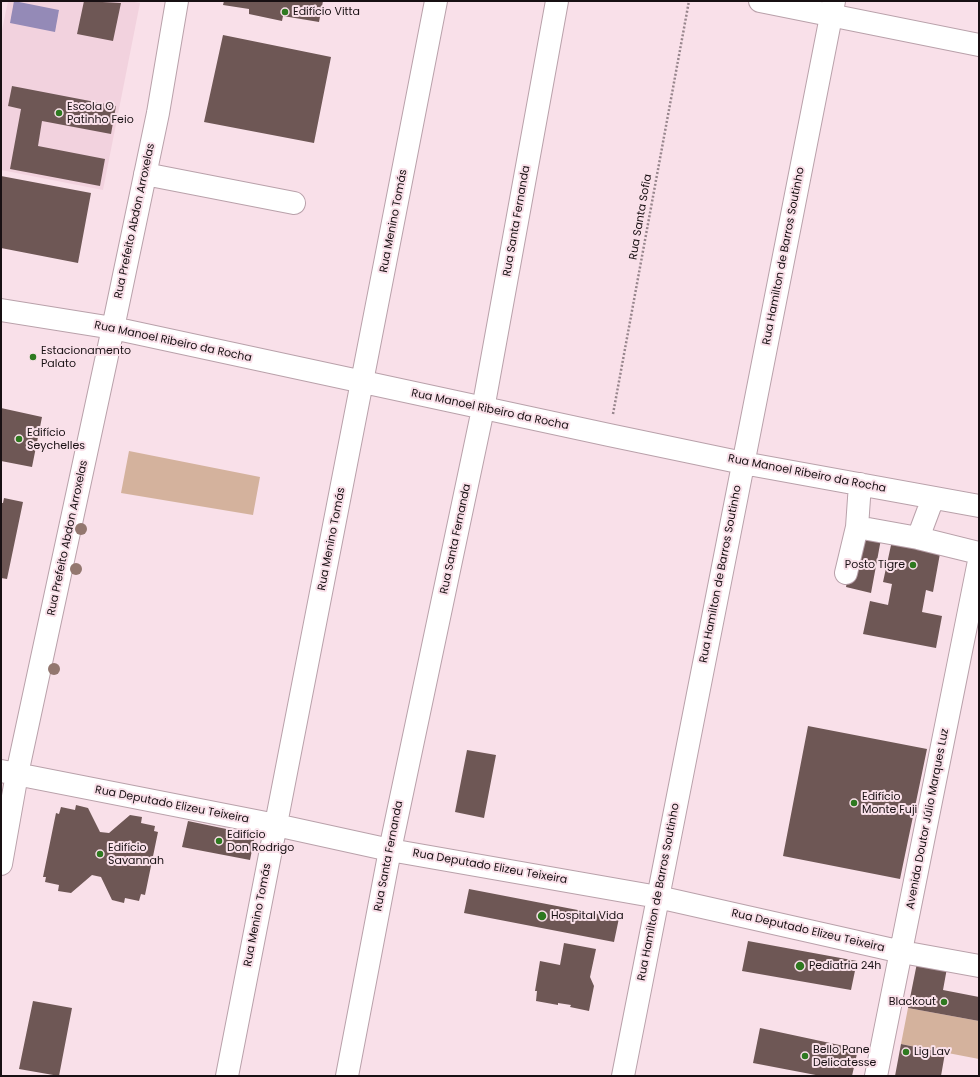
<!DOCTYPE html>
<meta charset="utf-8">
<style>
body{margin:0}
#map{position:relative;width:980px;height:1077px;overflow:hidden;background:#f9e0e9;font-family:Poppins,sans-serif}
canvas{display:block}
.frame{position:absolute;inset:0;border:2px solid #181013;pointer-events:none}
</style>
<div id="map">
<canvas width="980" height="1077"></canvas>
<div class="frame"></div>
</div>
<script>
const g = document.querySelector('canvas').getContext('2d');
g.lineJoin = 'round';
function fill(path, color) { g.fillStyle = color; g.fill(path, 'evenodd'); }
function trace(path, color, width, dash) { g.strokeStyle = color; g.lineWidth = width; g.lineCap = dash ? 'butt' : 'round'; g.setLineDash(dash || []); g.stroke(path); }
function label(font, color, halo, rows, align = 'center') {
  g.font = font + ' Poppins,sans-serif'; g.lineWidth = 4; g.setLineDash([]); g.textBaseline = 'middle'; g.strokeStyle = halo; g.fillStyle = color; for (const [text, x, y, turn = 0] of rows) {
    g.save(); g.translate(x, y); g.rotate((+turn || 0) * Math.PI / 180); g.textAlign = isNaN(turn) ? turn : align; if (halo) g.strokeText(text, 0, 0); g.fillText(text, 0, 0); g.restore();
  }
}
const built = new Path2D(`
 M8,1H129L140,3L103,190L1,170V35Z`);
const green = new Path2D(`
 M129,451L260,477L253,515L121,493Z
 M908,1008L979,1021V1059L901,1044Z`);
const water = new Path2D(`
 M14,1L59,10L55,32L10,23Z`);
const building = new Path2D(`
 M84,1L121,3L113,41L77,34Z
 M224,1H323L319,22L283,16L282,21L249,14V9L223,5Z
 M223,35L331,57L314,143L204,122Z
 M12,86L116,106L111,134L42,121L38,146L105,159L100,186L10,169L21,109L8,106Z
 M1,176L91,193L78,263L1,248Z
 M1,408L42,417L32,467L1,461Z
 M4,498L23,502L7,579L1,578V503H3Z
 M856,534L881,539L871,593L846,587Z
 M893,536L941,548L933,592L926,590L922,612L942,616L936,648L863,634L870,601L888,605L892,584L883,582Z
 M808,726L927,749L900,879L783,856Z
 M467,750L496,755L484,818L455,812Z
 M76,805L88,808L100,832L109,833L130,815L142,817L141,823L155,826L154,831L158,832L145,895L141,894L139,901L125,898L124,903L112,900L101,877L92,875L71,893L58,891L59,885L45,882L46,877H43L56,813L59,814L61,807L75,810Z
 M188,821L255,835L250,860L182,847Z
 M469,889L619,918L614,942L464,913Z
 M748,941L857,961L851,990L742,971Z
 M564,943L596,949L590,977L594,986L589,1011L570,1007L571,1005L558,1003V1005L536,1001L537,991H535L540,961L560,965Z
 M917,963L947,968L943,990L979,997V1021L908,1008Z
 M33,1001L72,1008L59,1076L19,1069Z
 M760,1028L858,1049L852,1076H821L753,1063Z
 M901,1044L945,1053L941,1076H895Z`);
const path = new Path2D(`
 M613,414L689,1`);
const minor = new Path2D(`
 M760,1L979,45
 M145,174L294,203
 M1,310L113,328L609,435L743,463L979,506
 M857,527L918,538L979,553
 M918,538L933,498
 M846,573L857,527L860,484
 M1,771L276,825L390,850L658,897L902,952L979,966
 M1,864L17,774L113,328L158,113L177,1
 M227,1076L436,1
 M347,1076L390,850L483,409L557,1
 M623,1076L834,1
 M876,1076L979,561`);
const trees = [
 [81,529],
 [76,569],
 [54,669]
];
const markers = [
 [285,12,4,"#2e7920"],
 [59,113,4,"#2e7920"],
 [33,357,4,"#2e7920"],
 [19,439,4,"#2e7920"],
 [913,565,4,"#2e7920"],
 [854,803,4,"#2e7920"],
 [219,841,4,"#2e7920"],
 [100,854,4,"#2e7920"],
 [542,916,5,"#2e7920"],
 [800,966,5,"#2e7920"],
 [944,1002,4,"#2e7920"],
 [906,1052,4,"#2e7920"],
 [805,1056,4,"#2e7920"]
];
const poiNames = [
 ["Edifício Vitta",293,12],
 ["Escola O",67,107],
 ["Patinho Feio",67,120],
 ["Estacionamento",41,351],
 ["Palato",41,364],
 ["Edifício",27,433],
 ["Seychelles",27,446],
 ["Posto Tigre",905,565,"right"],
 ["Edifício",862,797],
 ["Monte Fuji",862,810],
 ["Edifício",227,835],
 ["Don Rodrigo",227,848],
 ["Edifício",108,848],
 ["Savannah",108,861],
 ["Hospital Vida",551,916],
 ["Pediatria 24h",809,966],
 ["Blackout",936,1002,"right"],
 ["Bello Pane",813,1050],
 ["Delicatesse",813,1063],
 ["Lig Lav",914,1052]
];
const streetNames = [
 ["Rua Santa Sofia",641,217,-80],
 ["Rua Prefeito Abdon Arroxelas",135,221,-78],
 ["Rua Menino Tomás",394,221,-79],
 ["Rua Santa Fernanda",517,221,-80],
 ["Rua Hamilton de Barros Soutinho",784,256,-79],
 ["Rua Manoel Ribeiro da Rocha",173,342,12],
 ["Rua Manoel Ribeiro da Rocha",490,410,12],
 ["Rua Manoel Ribeiro da Rocha",807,474,11],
 ["Rua Prefeito Abdon Arroxelas",68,538,-78],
 ["Rua Menino Tomás",332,539,-79],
 ["Rua Santa Fernanda",456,539,-78],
 ["Rua Hamilton de Barros Soutinho",721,574,-79],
 ["Rua Deputado Elizeu Teixeira",172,805,11],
 ["Avenida Doutor Júlio Marques Luz",928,819,-79],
 ["Rua Santa Fernanda",389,856,-79],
 ["Rua Deputado Elizeu Teixeira",490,867,10],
 ["Rua Hamilton de Barros Soutinho",659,892,-79],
 ["Rua Menino Tomás",258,915,-79],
 ["Rua Deputado Elizeu Teixeira",808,931,13]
];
fill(built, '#f2d2de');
fill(green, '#d4b29d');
fill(water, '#948ab7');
fill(building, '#6e5755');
trace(minor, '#b9a1aa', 24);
trace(path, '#97858c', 2.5, [2, 2]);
trace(minor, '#fff', 22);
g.fillStyle = '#93776f';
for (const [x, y] of trees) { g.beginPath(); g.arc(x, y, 6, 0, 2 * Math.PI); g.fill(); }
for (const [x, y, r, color] of markers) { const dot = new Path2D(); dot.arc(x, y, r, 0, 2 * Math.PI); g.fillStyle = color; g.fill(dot); trace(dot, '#f9e0e9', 1.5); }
label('11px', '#181013', '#f9e0e9', poiNames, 'left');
label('11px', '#181013', '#f9e0e9', streetNames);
</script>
